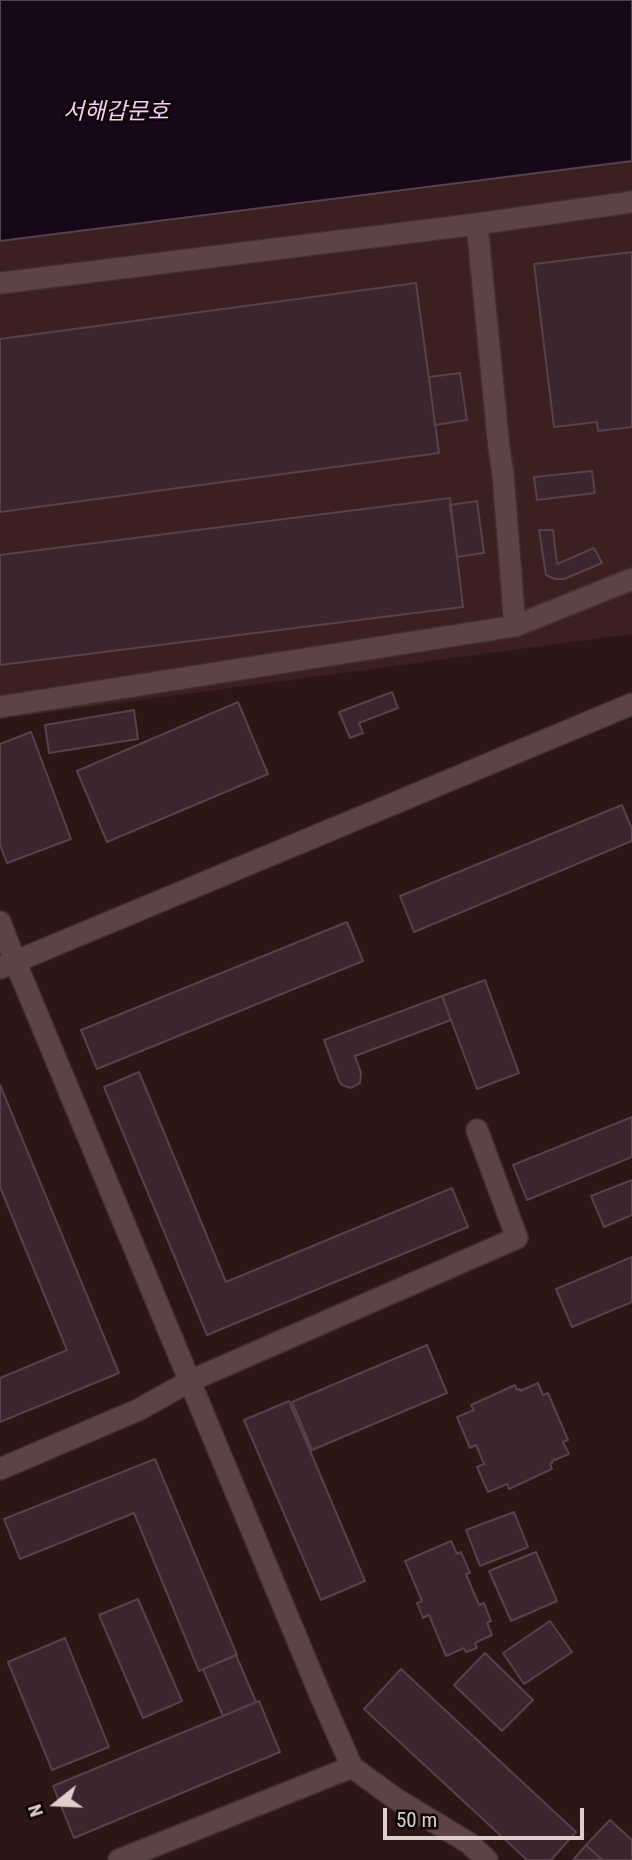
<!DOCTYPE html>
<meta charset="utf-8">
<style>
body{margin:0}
#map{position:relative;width:632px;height:1860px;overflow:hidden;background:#2c1616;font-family:"Roboto Condensed",sans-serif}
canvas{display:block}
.north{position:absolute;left:21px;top:1769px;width:70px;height:70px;-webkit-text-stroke:5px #0e0505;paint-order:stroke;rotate:252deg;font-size:19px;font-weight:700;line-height:28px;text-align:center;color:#decece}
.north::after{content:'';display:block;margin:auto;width:24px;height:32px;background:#decece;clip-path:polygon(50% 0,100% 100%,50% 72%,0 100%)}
.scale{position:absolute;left:383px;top:1808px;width:201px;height:32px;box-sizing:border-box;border:4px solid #decece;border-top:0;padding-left:9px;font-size:21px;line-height:24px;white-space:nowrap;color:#decece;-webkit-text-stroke:5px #0e0505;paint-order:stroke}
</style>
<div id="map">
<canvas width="632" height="1860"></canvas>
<div class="north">N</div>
<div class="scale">50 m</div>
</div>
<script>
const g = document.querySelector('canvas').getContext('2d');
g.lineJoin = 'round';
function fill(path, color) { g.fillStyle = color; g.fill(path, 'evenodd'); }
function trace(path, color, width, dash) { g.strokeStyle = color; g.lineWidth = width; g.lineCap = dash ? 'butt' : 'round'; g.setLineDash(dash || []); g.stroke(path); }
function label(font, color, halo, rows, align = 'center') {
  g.font = font + ' "Roboto Condensed","Noto Sans KR",sans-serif'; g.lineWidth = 5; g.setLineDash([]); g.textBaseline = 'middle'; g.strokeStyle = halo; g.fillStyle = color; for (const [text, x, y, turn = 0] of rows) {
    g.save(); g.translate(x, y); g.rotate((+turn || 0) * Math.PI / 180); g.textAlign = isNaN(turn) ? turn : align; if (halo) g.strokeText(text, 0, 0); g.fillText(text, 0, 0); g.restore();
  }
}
const built = new Path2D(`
 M632,161V634L0,719V241Z`);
const water = new Path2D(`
 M0,0H632V161L0,241Z`);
const building = new Path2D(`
 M632,252V427L598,431L597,422L554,427L534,264Z
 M416,283L439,453L0,512V339Z
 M460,373L467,420L435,425L429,377Z
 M592,471L595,493L537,500L534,477Z
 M450,498L463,607L0,665V555Z
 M477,501L484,553L457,557L450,505Z
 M539,530H553L557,564L594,548L602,563L564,579H555L546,575Z
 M392,692L398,708L359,723L363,733L350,738L339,712Z
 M238,702L268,774L107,842L77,771Z
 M134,710L138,739L49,753L45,725Z
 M31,732L71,839L7,863L0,845V744Z
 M622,805L632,829V841L414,932L400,896Z
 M347,922L363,961L97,1069L81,1030Z
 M485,980L519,1073L477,1089L442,996Z
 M442,996L451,1020L355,1056L361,1073L360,1083L351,1088L342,1085L339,1081L324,1040Z
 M139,1072L226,1282L452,1188L468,1227L207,1335L104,1087Z
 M0,1085L119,1373L0,1422V1378L67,1350L0,1187Z
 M632,1117V1157L527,1200L513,1165Z
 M632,1180V1215L604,1227L591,1196Z
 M632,1257V1302L572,1327L556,1289Z
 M427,1345L447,1393L312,1450L292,1402Z
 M538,1383L543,1395L548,1393L568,1440L563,1442L569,1454L552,1461V1463L550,1464L552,1469L509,1489L507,1484L488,1492L477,1467L484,1464L476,1445L470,1448L457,1417L474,1410L471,1405L515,1385L517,1390L520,1389V1391Z
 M289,1401L365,1581L321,1600L244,1420Z
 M155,1459L237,1655L199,1671L134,1513L20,1559L4,1519Z
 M514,1512L528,1547L480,1566L466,1530Z
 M451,1541L457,1554L461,1552L470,1573L466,1574L479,1605L484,1603L491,1621L487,1623L492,1635L475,1643L477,1648L466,1652L464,1648L446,1656L429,1615L423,1618L417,1603L422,1601L405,1561Z
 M536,1552L557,1601L511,1621L489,1571Z
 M138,1599L182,1701L143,1718L99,1615Z
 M550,1621L572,1652L524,1684L503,1653Z
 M65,1638L109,1747L52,1770L8,1662Z
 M485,1653L533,1700L502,1731L454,1685Z
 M236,1655L256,1702L223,1716L203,1669Z
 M401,1669L576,1832L551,1860H527L364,1709Z
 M259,1701L280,1752L74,1838L53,1786Z
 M610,1820L632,1840V1860H602L586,1845Z
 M586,1845L602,1860H573Z`);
const minor = new Path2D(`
 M477,224L499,448L503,474L515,626
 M0,283L477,224L632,202
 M0,707L515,626L632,579
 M0,922L15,961L322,1699L352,1767L396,1799L469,1843L487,1860
 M0,968L632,704
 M0,1469L138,1410L190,1381L517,1238L477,1130
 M119,1860L352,1767`);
const waterNames = [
 ["서해갑문호",116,113]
];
fill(built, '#3c2020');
fill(water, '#170719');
trace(water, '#53434f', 2);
fill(building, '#3b2630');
trace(building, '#58414b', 2);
trace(minor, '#403030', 24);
trace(minor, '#5d4342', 21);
label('italic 23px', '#f5ccfa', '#0e0505', waterNames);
</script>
